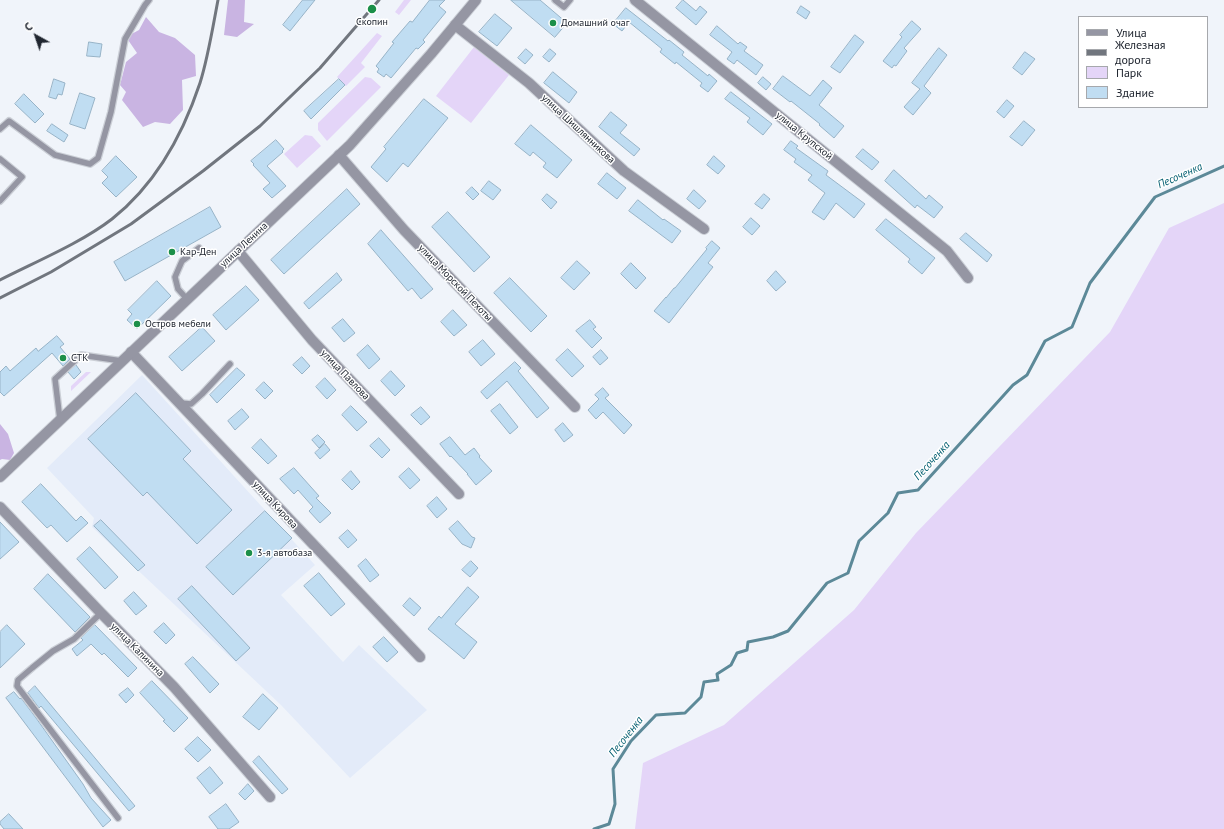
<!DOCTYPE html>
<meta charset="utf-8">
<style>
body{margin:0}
#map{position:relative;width:1224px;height:829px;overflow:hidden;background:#f0f4fa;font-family:"PT Sans",sans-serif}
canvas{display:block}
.legend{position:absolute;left:1078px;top:16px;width:130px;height:92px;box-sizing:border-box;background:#fff;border:1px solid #a6a8ac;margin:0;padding:5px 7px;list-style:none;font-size:12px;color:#202630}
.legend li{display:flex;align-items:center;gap:8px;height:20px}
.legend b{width:20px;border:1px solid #a6a8ac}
.north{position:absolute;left:16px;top:16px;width:40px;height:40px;-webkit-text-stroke:3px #fff;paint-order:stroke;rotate:320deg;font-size:11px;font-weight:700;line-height:16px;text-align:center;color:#202630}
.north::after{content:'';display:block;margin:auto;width:14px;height:18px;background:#202630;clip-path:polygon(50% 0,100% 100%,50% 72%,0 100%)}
</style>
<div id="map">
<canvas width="1224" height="829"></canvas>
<ul class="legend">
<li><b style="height:5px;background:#9596a3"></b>Улица</li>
<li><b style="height:5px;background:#71767e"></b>Железная дорога</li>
<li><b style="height:11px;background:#e4d5f8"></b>Парк</li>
<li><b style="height:11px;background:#c0ddf2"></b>Здание</li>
</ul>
<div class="north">С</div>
</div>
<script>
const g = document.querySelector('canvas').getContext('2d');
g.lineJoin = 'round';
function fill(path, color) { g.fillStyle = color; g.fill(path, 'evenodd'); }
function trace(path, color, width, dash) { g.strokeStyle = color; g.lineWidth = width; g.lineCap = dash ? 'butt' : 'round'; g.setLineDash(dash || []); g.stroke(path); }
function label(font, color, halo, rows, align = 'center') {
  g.font = font + ' "PT Sans",sans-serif'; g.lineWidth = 3; g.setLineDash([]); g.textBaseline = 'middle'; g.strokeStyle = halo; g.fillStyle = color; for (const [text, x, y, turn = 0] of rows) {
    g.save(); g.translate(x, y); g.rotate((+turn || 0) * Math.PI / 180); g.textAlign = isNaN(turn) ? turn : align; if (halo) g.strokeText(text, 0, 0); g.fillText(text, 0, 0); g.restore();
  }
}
const built = new Path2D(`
 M142,375L315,565L281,595L343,662L359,645L427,710L350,778L281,705L92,527L94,518L47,468Z`);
const green = new Path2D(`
 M404,0H411L399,15L395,12Z
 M377,33L382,36L361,63L365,67L346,86L337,77Z
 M474,47L509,75L471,123L436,96Z
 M365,77L371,78L381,87L327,141L318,130V123Z
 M305,135L312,136L321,146L297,168L284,154Z
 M1224,203V829H635L643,763L724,725L854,610L916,533L1110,332L1169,228Z
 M86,372H91L71,391V386Z`);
const forest = new Path2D(`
 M228,0H245L244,22L254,24L237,37L224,35Z
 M146,17L159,32L175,38L195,55L196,76L182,80L183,110L170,124L155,122L143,127L122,100L126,92L120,85L126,62L137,53L126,37L139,30Z
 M0,424L8,434L14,453L10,460L2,459L0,460Z`);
const stream = new Path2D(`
 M594,829L609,824L615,804L613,769L631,741L656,715L685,713L701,697L704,682L718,680L717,674L731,665L737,653L747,650L748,642L773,637L788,631L827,583L848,573L859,541L888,513L898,493L918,490L1013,385L1027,375L1045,341L1072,327L1090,283L1155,197L1224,166`);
const building = new Path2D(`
 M303,0H315L290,31L283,25Z
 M430,0H445L439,6L446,12L423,40L425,42L418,49L416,48L391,78L386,74L384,77L377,72L379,69L376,66L394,43L392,42L410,21L412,22Z
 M511,0H540L567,23L555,37Z
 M683,0L696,11L700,6L707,12L696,25L676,8Z
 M801,6L810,12L806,19L797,13Z
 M626,8L668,41L669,40L684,52L682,55L708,76L709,74L717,81L708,92L700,86L702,83L676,62L675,64L660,52L662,49L629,22L622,31L613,24Z
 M495,14L512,28L497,46L479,32Z
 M912,21L921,29L904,48L907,51L896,66L894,65L892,68L883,61L902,37L900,35Z
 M717,26L738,44L740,42L747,47L744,51L763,65L756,75L737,60L734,64L727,59L732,52L710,35Z
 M855,35L864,42L840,73L831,67Z
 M89,42L102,44L100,57L87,56Z
 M939,48L947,55L924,86L931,93L913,115L904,107L920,89L912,83Z
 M526,49L533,55L525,64L518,58Z
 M550,49L556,54L549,62L543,57Z
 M1025,52L1035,59L1022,75L1013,68Z
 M553,72L577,92L569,103L544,83Z
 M783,76L810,96L823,80L832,88L819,105L844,126L834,138L819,125L820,124L791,101L790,102L773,89Z
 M763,77L771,84L766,90L758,83Z
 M54,79L65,83L62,95L58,94L56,99L49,97Z
 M339,79L345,85L311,119L304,111Z
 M731,92L772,124L763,135L747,122L750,118L725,99Z
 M80,93L95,98L85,129L70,124Z
 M24,94L44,114L35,123L15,104Z
 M424,99L448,118L408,167L403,163L387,182L371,167L386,149L384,147Z
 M1007,100L1014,106L1004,118L997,112Z
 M611,112L627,125L620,133L640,149L634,156L599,127Z
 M1024,121L1035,130L1022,146L1010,137Z
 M52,124L68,135L64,142L47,131Z
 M531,125L572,160L557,178L543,167L546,163L533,152L530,156L515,144Z
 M276,140L284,149L282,151L283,152L267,166L286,186L272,198L263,189L270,183L253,165L254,164L251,161Z
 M791,141L798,146L796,148L828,171L826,175L865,204L854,218L836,203L824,220L812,212L825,193L808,180L812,175L794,162L796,159L784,150Z
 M863,149L879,162L872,170L856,157Z
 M116,156L137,177L116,197L102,183L108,177L102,171Z
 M714,156L725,166L718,174L707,165Z
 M894,170L926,199L929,195L943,207L934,218L917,205L915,208L885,181Z
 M607,173L626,188L617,199L598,184Z
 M489,181L501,190L493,200L481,191Z
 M472,187L479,194L473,200L466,193Z
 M347,189L360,204L284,274L271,260Z
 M694,190L706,201L699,209L687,199Z
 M547,194L557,202L551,209L542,200Z
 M764,194L770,199L762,209L755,204Z
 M638,200L663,220L664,219L681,231L672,243L629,211Z
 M210,207L221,227L125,281L114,262Z
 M448,212L490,257L474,272L432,227Z
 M751,218L760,226L752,235L743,227Z
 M886,219L935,258L922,274L908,262L910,259L876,230Z
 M381,230L433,289L421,299L412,288L408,291L368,244Z
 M966,233L992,255L987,262L960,239Z
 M712,241L720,248L708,263L713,267L669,323L654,311L666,297V298L674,288H675L707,249L706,248Z
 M577,261L590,273L574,290L561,278Z
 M631,263L646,278L636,289L621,274Z
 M776,271L786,282L776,291L767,281Z
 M337,273L342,280L309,309L304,303Z
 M510,278L547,316L531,332L494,293Z
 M157,281L171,296L137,329L127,320L132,314L128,310Z
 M246,286L259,300L226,330L213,315Z
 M453,310L467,325L454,336L441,322Z
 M343,319L355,333L344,342L332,328Z
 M590,320L596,327L593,329L602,338L592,348L576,331Z
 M202,327L215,341L182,371L169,357Z
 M57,336L64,344L60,347L70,359L63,366L52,353L4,396L0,392V372L6,366L10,371L36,348L38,351Z
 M483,340L495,354L481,366L469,352Z
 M368,345L380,359L369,369L357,355Z
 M568,349L584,366L572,377L556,360Z
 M601,350L608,358L600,365L593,357Z
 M302,357L310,366L302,374L293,365Z
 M515,362L521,368L518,371L549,408L537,418L507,381L487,399L481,392Z
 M76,365L81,372L74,379L68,372Z
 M237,368L245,375L217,403L210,395Z
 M391,371L405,386L395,396L381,381Z
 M325,378L336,390L327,399L316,387Z
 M264,382L273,391L265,399L256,390Z
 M603,388L609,395L605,398L632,425L624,434L603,412L596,419L588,410L599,399L595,395Z
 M136,393L191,451L183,459L232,510L197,544L147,492L143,496L88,439Z
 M500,404L518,427L510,434L491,411Z
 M351,406L367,422L357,431L342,415Z
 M421,407L430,417L421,425L411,415Z
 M242,409L249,417L235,430L228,421Z
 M563,423L573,435L564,442L555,430Z
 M318,435L325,442L319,448L312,440Z
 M450,437L465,455L474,448L480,456L479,457L492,471L476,485L467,474H468L451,456L450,457L440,444Z
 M379,438L390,450L382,458L370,446Z
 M261,439L277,456L268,464L252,448Z
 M325,444L330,450L320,459L315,453Z
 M294,468L319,496L316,498L331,513L320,523L309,511L313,507L298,490L294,494L280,479Z
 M409,468L420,480L410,489L399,477Z
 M351,471L360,482L352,490L342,480Z
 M41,484L76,521L81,516L88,523L67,542L51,525L47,528L22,502Z
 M437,497L447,509L437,518L427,506Z
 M265,511L292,538L233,595L206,567Z
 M101,520L145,565L138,571L94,526Z
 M458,521L472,537L475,538L471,548L462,544L449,529Z
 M0,522L19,542L0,559Z
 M348,530L357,540L348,548L339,538Z
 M90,547L118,577L105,589L77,559Z
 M366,559L379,575L370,582L358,566Z
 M471,561L478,568L470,577L462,570Z
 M319,573L345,604L331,616L304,586Z
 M48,574L90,617L75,632L34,589Z
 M192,586L250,648L236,661L178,599Z
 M468,587L479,597L455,624L477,642L464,659L428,629L439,616L441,618Z
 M134,592L147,606L136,615L124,601Z
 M410,598L421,608L414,616L403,606Z
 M164,623L175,635L166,644L154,632Z
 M7,625L25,644L0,668V632Z
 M95,625L137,668L128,677L104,653L102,655L91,644L77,656L72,649L83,640L81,638Z
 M384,637L398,652L387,662L373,647Z
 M193,657L219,684L210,693L185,664Z
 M152,681L188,718L174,732L163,721L165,720L140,693Z
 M35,686L135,806L129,811L41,706L39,708L28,693Z
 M128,688L134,695L126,703L119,695Z
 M14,692L20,699L21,698L36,718L83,784L91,798L111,820L103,827L6,698Z
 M263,694L278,708L259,730L243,717Z
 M198,737L211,750L198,762L185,749Z
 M259,756L288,789L282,794L253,762Z
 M210,767L223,783L210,794L197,778Z
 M248,784L254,791L245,800L239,794Z
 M226,804L239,822L229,829H218L209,817Z
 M9,814L23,829H4L0,824V822Z`);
const service = new Path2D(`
 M555,0L564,7L570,0
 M0,129L9,121L55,155L90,164L98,158L111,112L125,39L145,5L149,0
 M0,159L22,177L0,201
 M187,299L178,289L175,277L182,261L199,248
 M180,403L191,404L202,394L230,364
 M60,420L55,379L81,355L122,361
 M101,613L74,639L53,651L32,668L18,680L17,686L118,818`);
const minor = new Path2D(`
 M635,0L947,251L968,278
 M455,25L529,83L624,171L704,229
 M339,155L404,230L575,407
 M238,251L312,340L459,494
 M131,352L420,657
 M0,507L101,613L174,687L270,797`);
const tertiary = new Path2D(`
 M0,477L350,145L431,54L476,0`);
const rail = new Path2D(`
 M0,280C35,262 81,243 112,219C155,185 183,134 200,83C208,58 213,26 218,0
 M0,298L51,272L131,224L203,171L260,126L320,68L379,0`);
const markers = [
 [372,9,5,"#1b8f49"],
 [553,23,4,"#1b8f49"],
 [172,252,4,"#1b8f49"],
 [137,324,4,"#1b8f49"],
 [63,358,4,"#1b8f49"],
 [249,553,4,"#1b8f49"]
];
const poiNames = [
 ["Скопин",372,22,"center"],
 ["Домашний очаг",561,23],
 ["Кар-Ден",180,252],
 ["Остров мебели",145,324],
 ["СТК",71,358],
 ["3-я автобаза",257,553]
];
const streetNames = [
 ["улица Шишлянникова",578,129,43],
 ["улица Крупской",804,136,39],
 ["улица Ленина",244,245,-43],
 ["улица Морской Пехоты",455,283,46],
 ["улица Павлова",345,375,46],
 ["улица Кирова",275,505,47],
 ["улица Калинина",137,650,45]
];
const waterNames = [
 ["Песоченка",1180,176,-24],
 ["Песоченка",932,461,-48],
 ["Песоченка",626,737,-52]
];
fill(built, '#e3ebf9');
fill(green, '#e4d5f8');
fill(forest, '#c9b4e2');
trace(stream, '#5c8998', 3);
fill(building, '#c0ddf2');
trace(building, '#97b3c7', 1);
trace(service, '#cbcfd6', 8);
trace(minor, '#cbcfd6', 12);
trace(tertiary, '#cbcfd6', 12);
trace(service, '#9596a3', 5.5);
trace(minor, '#9596a3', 10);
trace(tertiary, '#9596a3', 10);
trace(rail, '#71767e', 3);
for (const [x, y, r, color] of markers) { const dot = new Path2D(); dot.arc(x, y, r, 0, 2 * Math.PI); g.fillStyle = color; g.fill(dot); trace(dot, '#fff', 1.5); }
label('10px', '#202630', '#fff', poiNames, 'left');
label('10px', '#202630', '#fff', streetNames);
label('italic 11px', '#015d6f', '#fff', waterNames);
</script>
